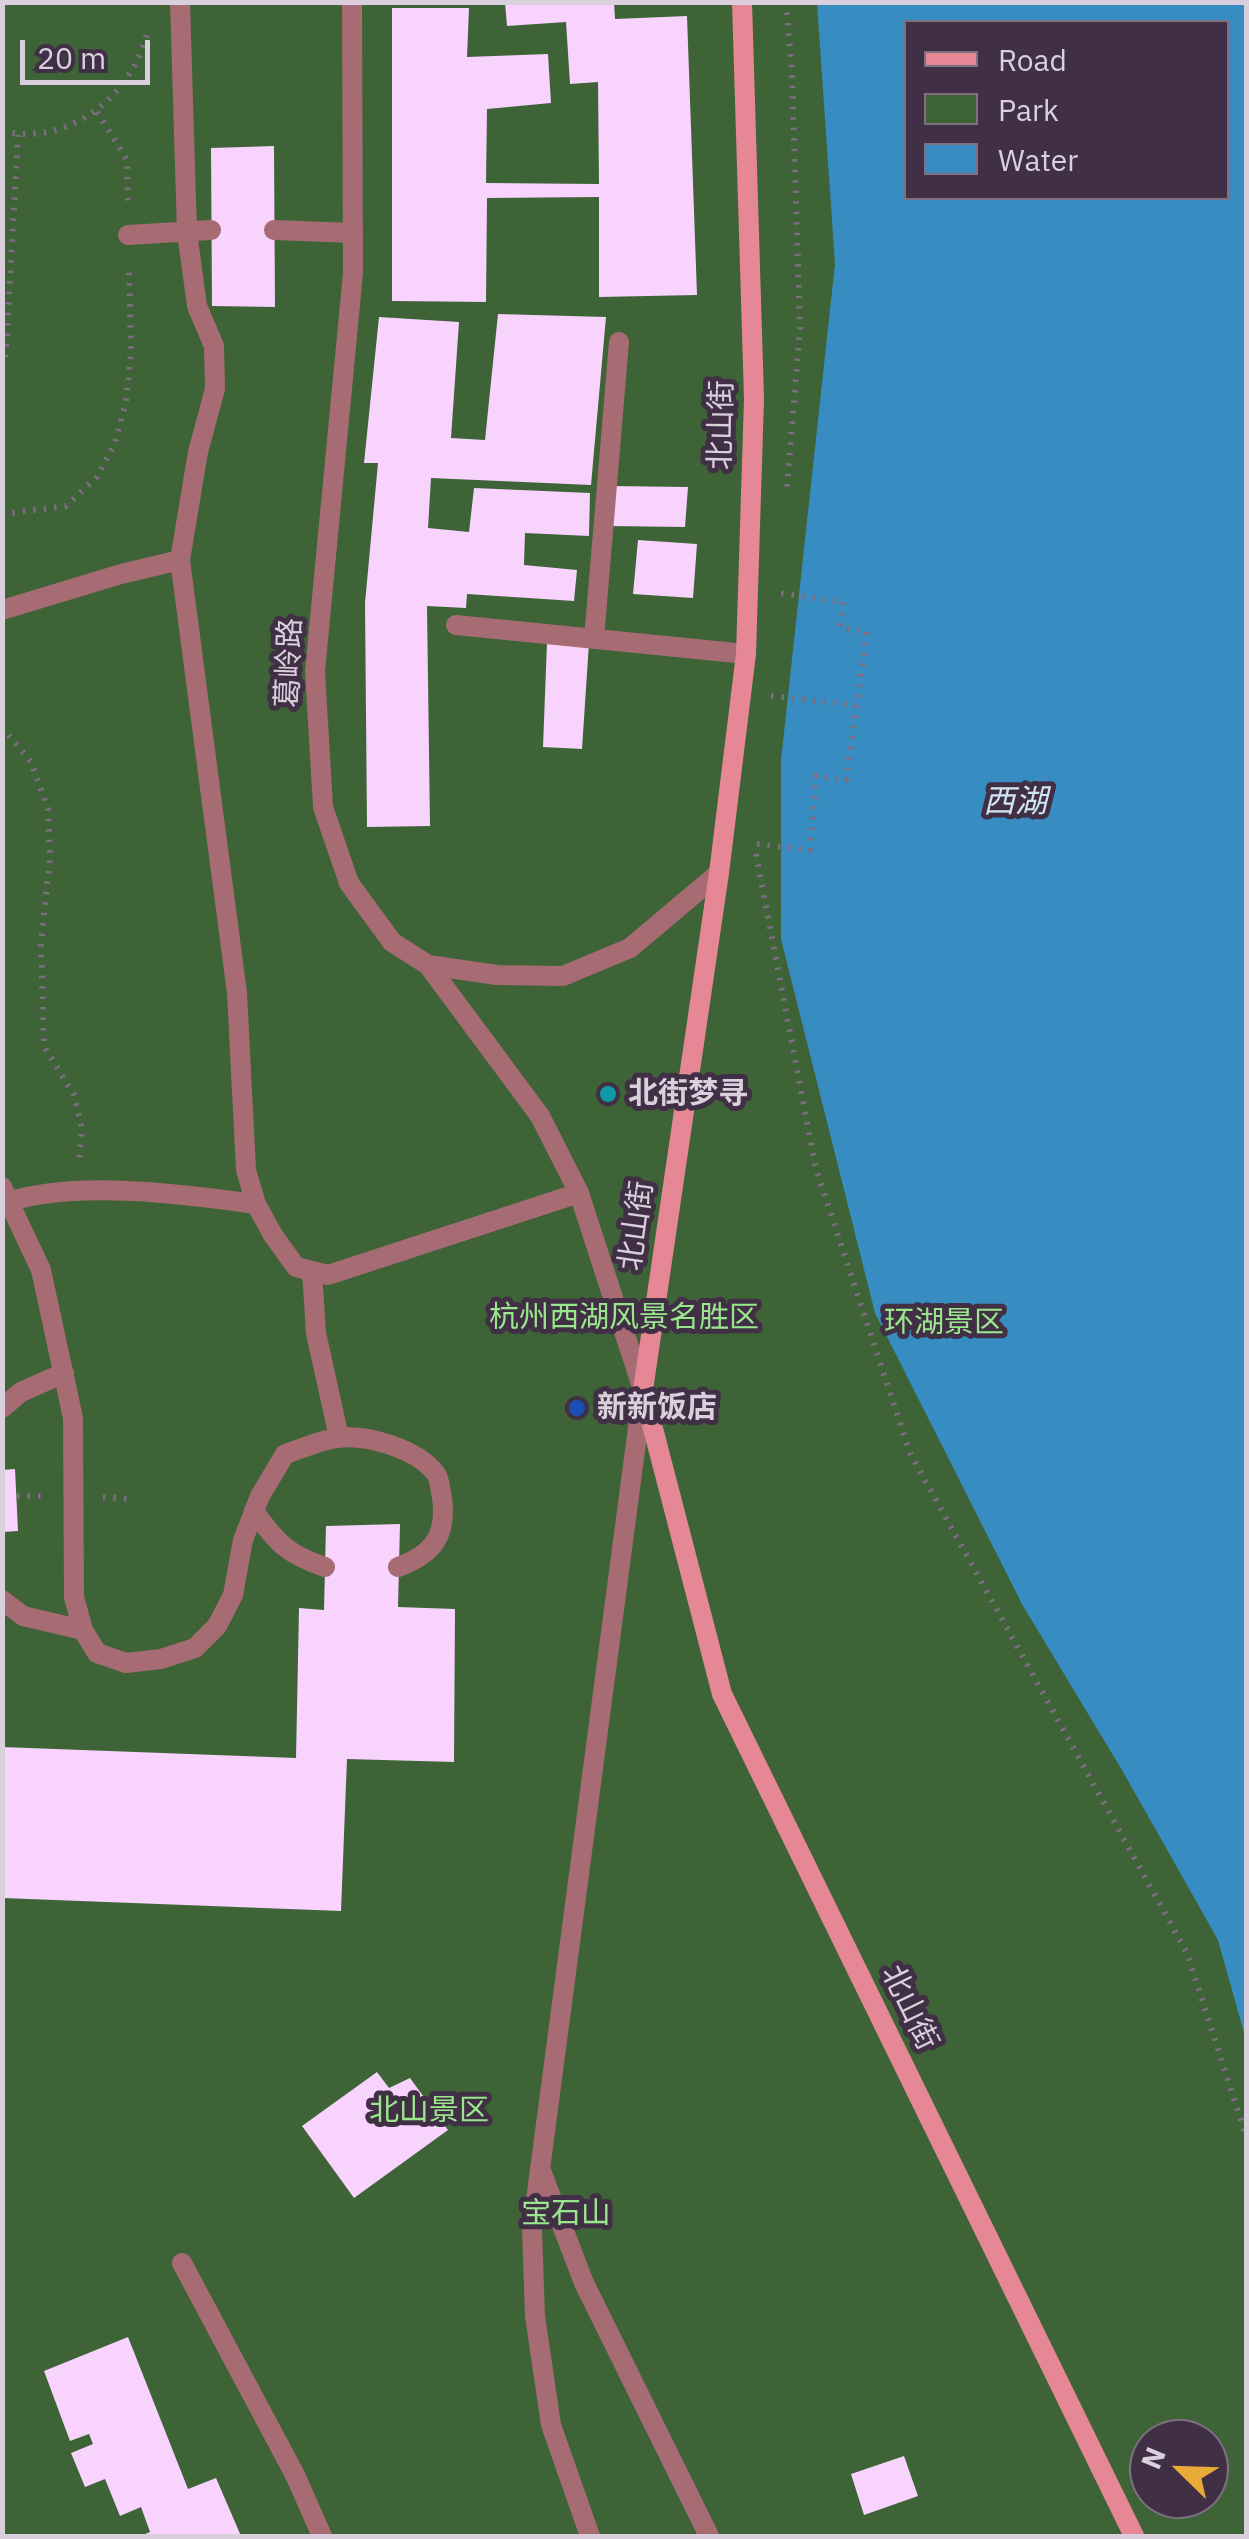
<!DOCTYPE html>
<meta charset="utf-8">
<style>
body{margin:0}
#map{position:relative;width:1249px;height:2539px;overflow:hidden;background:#412f45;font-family:"IBM Plex Sans",sans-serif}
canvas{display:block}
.frame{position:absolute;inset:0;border:5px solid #dacfdc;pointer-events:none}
.legend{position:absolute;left:904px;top:20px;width:325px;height:180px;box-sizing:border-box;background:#412f45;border:2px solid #7e6f81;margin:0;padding:12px 18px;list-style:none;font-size:30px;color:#dacfdc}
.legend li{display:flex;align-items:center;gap:20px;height:50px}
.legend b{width:50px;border:2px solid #7e6f81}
.north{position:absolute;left:1129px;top:2419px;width:100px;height:100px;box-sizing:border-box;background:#412f45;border:2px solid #7e6f81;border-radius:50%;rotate:293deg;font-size:28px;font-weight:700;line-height:40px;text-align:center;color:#dacfdc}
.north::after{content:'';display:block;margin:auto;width:35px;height:45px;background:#e9ab38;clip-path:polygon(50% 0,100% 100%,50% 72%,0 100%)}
.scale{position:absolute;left:20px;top:40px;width:130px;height:45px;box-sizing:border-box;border:5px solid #dacfdc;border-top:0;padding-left:12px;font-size:30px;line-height:35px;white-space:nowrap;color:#dacfdc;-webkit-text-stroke:8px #412f45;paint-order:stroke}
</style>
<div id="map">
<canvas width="1249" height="2539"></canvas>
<div class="frame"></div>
<ul class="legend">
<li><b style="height:12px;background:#e68796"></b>Road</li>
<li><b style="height:28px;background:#3d6336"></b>Park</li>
<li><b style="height:28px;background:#378dc1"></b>Water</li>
</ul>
<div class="north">N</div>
<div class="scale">20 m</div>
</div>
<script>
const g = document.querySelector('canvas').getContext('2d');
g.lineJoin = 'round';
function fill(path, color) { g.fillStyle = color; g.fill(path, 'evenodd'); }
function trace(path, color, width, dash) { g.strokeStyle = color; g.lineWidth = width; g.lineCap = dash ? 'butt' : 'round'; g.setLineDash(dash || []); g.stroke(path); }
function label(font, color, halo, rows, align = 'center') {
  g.font = font + ' "IBM Plex Sans","Noto Sans SC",sans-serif'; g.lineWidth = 10; g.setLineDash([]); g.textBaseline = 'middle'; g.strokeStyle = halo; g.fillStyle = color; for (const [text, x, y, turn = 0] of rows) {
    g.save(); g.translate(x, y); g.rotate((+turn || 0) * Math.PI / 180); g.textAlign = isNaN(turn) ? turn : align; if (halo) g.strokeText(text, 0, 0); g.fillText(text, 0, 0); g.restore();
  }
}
const green = new Path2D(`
 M2,3H1246V2536H3ZM906,22H1226V198H906ZM1149,2439H1209V2499H1149Z`);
const water = new Path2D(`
 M817,3H1246V2040L1218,1940L1122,1770L1023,1606L875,1313L781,939V760L835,264ZM906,22H1226V198H906Z`);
const building = new Path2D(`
 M505,2H614L615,19L687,16L697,295L599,297V197L487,198L486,302L392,301V8H469L467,57L548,54L551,103L487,109L486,183L599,184L598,82L570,84L566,22L507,26Z
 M274,146L275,307L212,306L211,148Z
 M498,314L606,317L591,485L431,478L428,528L469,532L474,488L590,493L589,536L525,533L524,565L577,570L574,601L467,594L466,608L427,606L430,826L367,827L365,603L378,463H364L379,317L459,322L451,438L485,440Z
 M610,486L688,487L685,527L609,526Z
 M638,540L697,544L693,598L633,594Z
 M547,642L589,643L582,749L543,747Z
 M15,1469L18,1531L2,1532V1470Z
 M400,1524L398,1607L455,1609L454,1762L347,1759L341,1911L2,1898V1747L296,1758L299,1608L324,1610L326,1526Z
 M377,2072L389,2088L410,2078L448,2130L354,2198L302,2126Z
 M128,2337L188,2489L216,2478L241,2536H140L150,2532L141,2507L120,2516L105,2479L85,2487L71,2453L93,2444L89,2434L70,2441L44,2371Z
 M904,2456L918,2496L864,2515L851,2474Z`);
const path = new Path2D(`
 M786,2L792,72L800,329L787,487
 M97,112L127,160L128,207
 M2,131C69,147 131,96 147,34
 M2,367L6,353L18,135
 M2,514L66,506L97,477L115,443L126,402L131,353L129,265
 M771,696L856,705
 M2,727L31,762L48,809L50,858L41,944L44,1046L74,1095L82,1128L79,1161
 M757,844L810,850L816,776L846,780L867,632L840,627L843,602L778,593
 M756,854L816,1169L910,1453L1187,1953L1246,2136
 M17,1496H45
 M103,1497L129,1499`);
const service = new Path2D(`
 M180,2L187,232L197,306L214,346L215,389L198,452L180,560L237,993L246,1170L256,1204L273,1235L296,1267L328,1275L579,1193
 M274,230L353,233
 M128,235L211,230
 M2,610L121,574L180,560
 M456,625L746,654
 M594,639L619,342
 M2,1187L41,1270L73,1418L74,1597L83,1630L97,1653L126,1663L161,1659L195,1648L217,1626L233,1595L243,1540L260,1496L285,1454C302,1449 320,1440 337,1438C367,1434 418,1449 436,1474C440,1480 440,1489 442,1497C447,1535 434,1554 398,1567
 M2,1204C72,1179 183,1194 256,1204
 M312,1271L316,1333L339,1437
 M2,1408L21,1392L64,1373
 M254,1511C276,1542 288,1555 325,1567
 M2,1600L23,1616L83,1630
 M540,2168L584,2283L709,2536
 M182,2263L295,2475L322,2536`);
const minor = new Path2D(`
 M352,2L353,273L315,671L323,807L349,883L392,942L428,965L497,975L563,976L630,948L719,873
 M428,965L540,1116L579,1193L643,1390L532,2230L535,2316L551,2425L590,2536`);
const secondary = new Path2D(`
 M742,2L754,399L746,654L719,873L643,1390L722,1694L1134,2536`);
const markers = [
 [608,1094,10,"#0f9aa8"],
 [577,1408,10,"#1a4fb4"]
];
const streetNames = [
 ["北山街",722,425,-89],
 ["葛岭路",290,663,-88],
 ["北山街",637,1226,-82],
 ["北山街",909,2008,64]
];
const poiNames = [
 ["北街梦寻",628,1094],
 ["新新饭店",597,1408]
];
const parkNames = [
 ["杭州西湖风景名胜区",624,1318],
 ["环湖景区",944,1323],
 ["北山景区",429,2111],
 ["宝石山",566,2214]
];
const waterNames = [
 ["西湖",1015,803]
];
fill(green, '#3d6336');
fill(water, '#378dc1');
fill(building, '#f7d3fe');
trace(path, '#7d6d80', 6, [2.5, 8]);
trace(service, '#a76b74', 20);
trace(minor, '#a76b74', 20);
trace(secondary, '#e68796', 20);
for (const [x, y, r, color] of markers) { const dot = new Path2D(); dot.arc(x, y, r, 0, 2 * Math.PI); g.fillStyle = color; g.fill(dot); trace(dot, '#412f45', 4); }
label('30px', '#dacfdc', '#412f45', streetNames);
label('bold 30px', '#dacfdc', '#412f45', poiNames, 'left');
label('30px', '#9ae68c', '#412f45', parkNames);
label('italic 32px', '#d1e5f3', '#412f45', waterNames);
</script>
